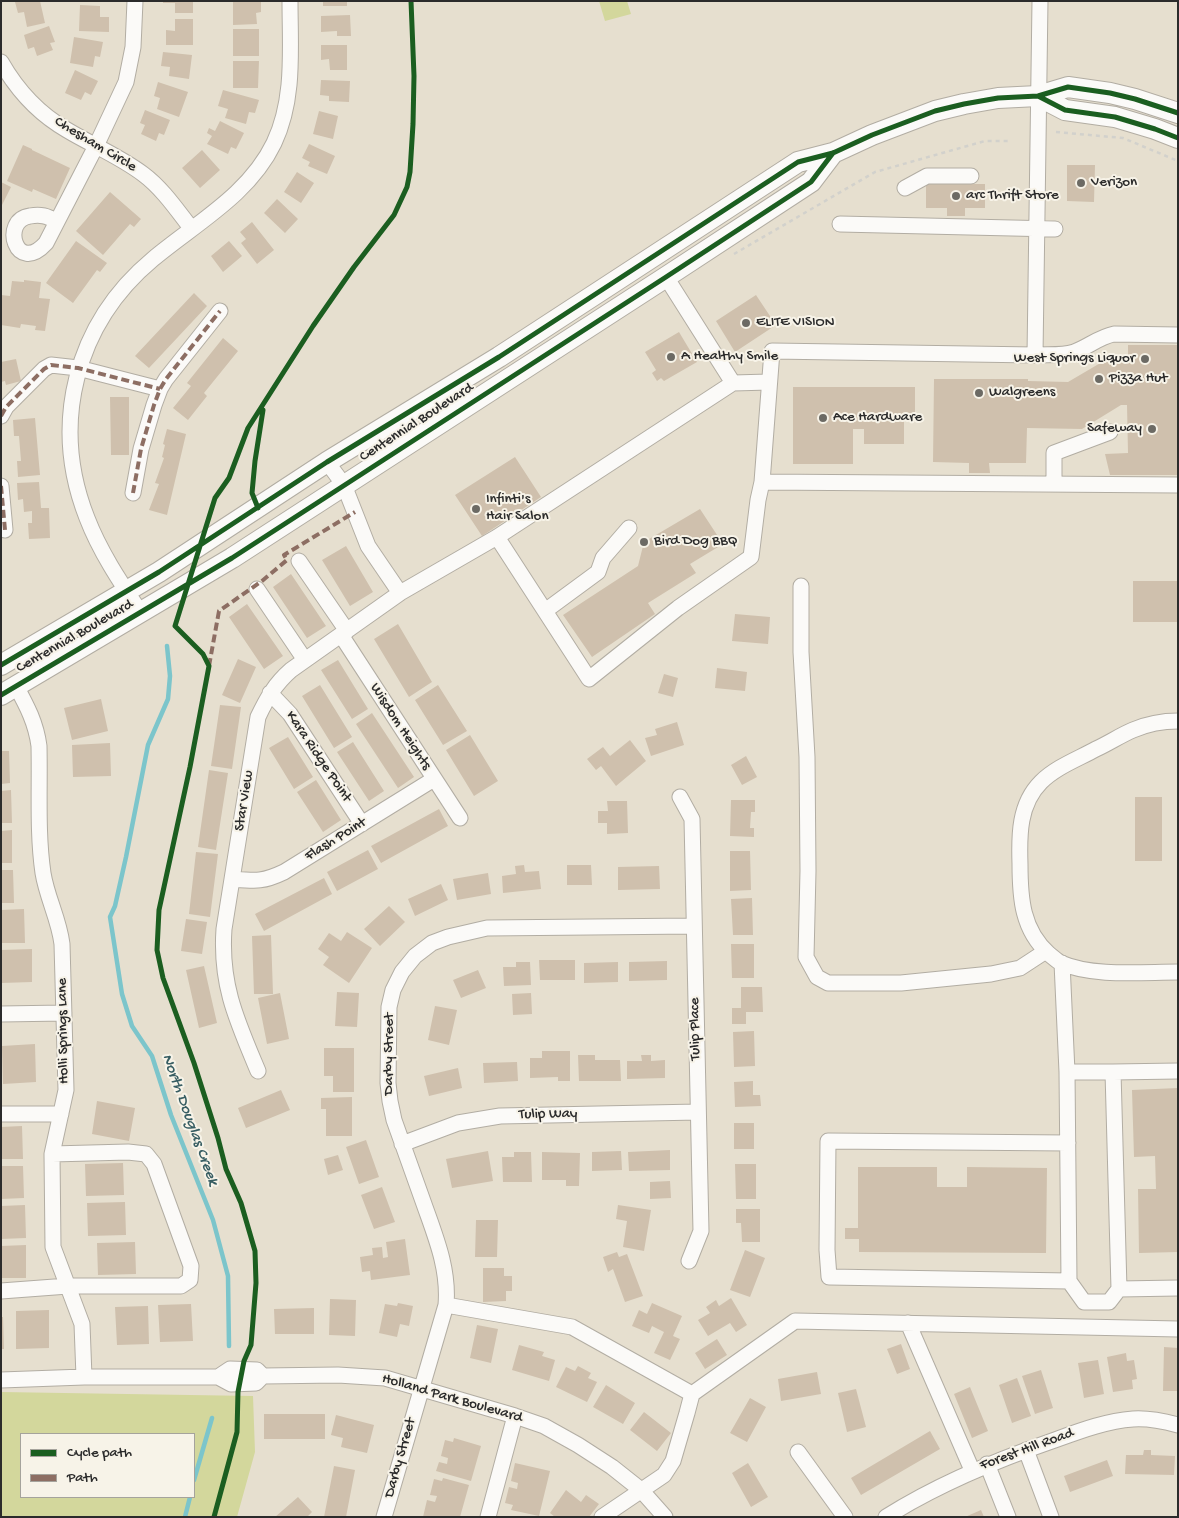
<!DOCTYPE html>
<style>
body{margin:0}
#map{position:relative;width:1179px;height:1518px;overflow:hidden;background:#e6dfcf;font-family:"Gochi Hand",sans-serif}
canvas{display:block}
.frame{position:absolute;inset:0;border:2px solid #2b2b2b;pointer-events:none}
.legend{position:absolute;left:20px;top:1433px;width:175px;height:65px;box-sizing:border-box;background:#f7f3e8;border:1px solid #a5a39c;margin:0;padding:6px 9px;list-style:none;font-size:15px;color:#2b2b2b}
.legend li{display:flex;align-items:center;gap:10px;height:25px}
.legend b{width:25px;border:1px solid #a5a39c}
</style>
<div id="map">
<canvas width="1179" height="1518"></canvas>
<div class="frame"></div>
<ul class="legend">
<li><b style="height:6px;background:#1b5e20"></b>Cycle path</li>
<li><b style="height:6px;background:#8d6e63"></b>Path</li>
</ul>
</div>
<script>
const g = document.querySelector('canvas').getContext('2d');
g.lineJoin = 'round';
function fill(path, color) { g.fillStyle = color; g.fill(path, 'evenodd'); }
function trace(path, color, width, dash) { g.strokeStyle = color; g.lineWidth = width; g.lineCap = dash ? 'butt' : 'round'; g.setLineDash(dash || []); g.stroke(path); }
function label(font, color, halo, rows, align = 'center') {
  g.font = font + ' "Gochi Hand",sans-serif'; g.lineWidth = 4; g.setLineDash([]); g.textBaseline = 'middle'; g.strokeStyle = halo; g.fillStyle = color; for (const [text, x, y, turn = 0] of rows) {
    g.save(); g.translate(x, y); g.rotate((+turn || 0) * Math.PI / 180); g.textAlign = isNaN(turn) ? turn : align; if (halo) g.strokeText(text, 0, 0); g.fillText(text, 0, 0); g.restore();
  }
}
const green = new Path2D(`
 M599,1H627L631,14L605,21Z
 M1,1392L253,1396L255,1452L237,1517H1ZM21,1434H194V1497H21Z`);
const stream = new Path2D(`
 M167,646L170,676L168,699L148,745L126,857L115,906L110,917L122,994L132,1026L152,1056L171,1115L213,1220L228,1276L229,1346
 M194,1480L212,1418
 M185,1517L190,1497`);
const building = new Path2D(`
 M19,1H40L45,23L27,27L24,12L18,13L15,2Z
 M163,1H193V13H175V3H163Z
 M233,1H261V12L256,13L257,24L233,25Z
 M323,1H347V6H323Z
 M80,5L100,6V17H109V32L79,31Z
 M350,15L351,36H337V31L321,32V16Z
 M175,19H193V45H166V30L175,31Z
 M49,26L55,42L50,43L53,50L37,56L34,47L28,49L24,35Z
 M233,29H259V56H233Z
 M74,37L103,42L100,57L95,56L93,67L70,63Z
 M321,45H347V70H330L329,59L321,60Z
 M163,52L192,55L189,79L169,76L170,67L161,66Z
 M233,61H259L258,88H233Z
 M75,70L98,81L91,95L85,92L81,100L65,93Z
 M321,80L350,81L349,102L329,101V96L320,95Z
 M158,82L188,92L179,117L157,109L160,98L154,96Z
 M223,90L259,100L255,113L249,112L246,124L225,118L228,109L218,106Z
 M145,110L170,120L164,135L159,133L156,141L141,134L145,125L140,123Z
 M319,111L338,116L333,139L313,134Z
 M220,121L244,133L236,149L231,147L228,154L207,144L212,136L207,133L209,128L215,131Z
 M309,144L335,156L327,174L308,166L310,162L302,158Z
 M23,145L32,149V150L70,168L56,199L33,189L32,192L7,181Z
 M202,150L220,170L200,188L182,168Z
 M1067,165H1095L1094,202L1067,201Z
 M297,172L314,183L301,203L284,192Z
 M1,182L11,187L1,207Z
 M926,184H985V208H965V216H947V208H926Z
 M110,192L141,219L134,227L130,224L103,255L76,231Z
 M277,199L298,219L285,233L264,213Z
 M252,222L274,250L257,264L241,243L246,239L240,232Z
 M76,241L107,263L100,272L97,270L73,303L46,283Z
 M229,241L242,256L223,272L211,256Z
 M24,280L41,282L39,298L50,299L45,331L35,330L36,326L21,324L20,328L1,325V295L10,296L12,281L24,282Z
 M194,293L207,306L149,368L135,356Z
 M756,295L776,325L735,352L716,321Z
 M679,332L697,362L664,381L661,378L657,381L652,373L656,370L645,352Z
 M223,338L238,351L204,393L207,396L188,420L173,408L191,386L187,383Z
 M1128,345H1178V475H1110L1105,454L1128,453L1127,405H1121L1082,429L1027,428L1026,463H989L990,473H969V463L933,462L934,379H1028V381L1068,382L1114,355L1128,356Z
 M16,359L21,381L6,385L5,381L1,382V362Z
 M793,387H915V420H904V444H864V429H853V464H793Z
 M110,397H129V455H111Z
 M35,418L40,475L18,477L17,461H21L19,436H14L13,420Z
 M167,429L186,434L167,515L149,510L159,484L155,483L164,458L162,457L165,445L163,444Z
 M515,457L541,497L482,536L455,495Z
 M39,482L41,508H49L50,538L29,539L28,523H32V511L24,512L23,499L18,500L17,483Z
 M700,509L723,544L690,564L696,573L648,603L655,614L592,657L563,615L638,566L644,542Z
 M346,546L373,592L350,606L322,560Z
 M291,574L326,626L307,638L273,587Z
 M1133,581H1178V622H1133Z
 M247,604L283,656L264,669L229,617Z
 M735,614L770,617L768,644L732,641Z
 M398,624L432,682L409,697L374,639Z
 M238,659L256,667L240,703L222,695Z
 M338,660L368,709L352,719L321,670Z
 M717,668L747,672L745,691L715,688Z
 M664,674L678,678L673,697L658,693Z
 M320,685L352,737L334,748L302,696Z
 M438,685L467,731L443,745L415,700Z
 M101,699L108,731L72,740L64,708Z
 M220,705L241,707L232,769L211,766Z
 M372,713L414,777L398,788L356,724Z
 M677,722L684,745L651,756L645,738L657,735L655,729Z
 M470,735L498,781L474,796L446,750Z
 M288,737L313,777L294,789L269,748Z
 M630,740L646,761L616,786L601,766L596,770L587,759L603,747L610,756Z
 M353,742L384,791L369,801L337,752Z
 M110,743L111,776L73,777L72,745Z
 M1,751H9L10,783L1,784Z
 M746,756L757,777L742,785L731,765Z
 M209,770L228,773L216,850L198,847Z
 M316,780L341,820L323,832L297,792Z
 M11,790L12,823H1V791Z
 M1135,797H1162V861H1135Z
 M731,800H755V812H751L750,828H754V837L730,836Z
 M607,801H627L628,833L607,834V823H598V811H608Z
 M439,809L448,826L381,863L371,846Z
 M12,830V863H1V831Z
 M368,850L378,869L337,891L327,872Z
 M730,851H750L751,890L730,891Z
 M196,852L218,854L210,917L189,914Z
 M524,865L525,872L539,871L541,889L503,893L502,876L516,874L515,866Z
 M567,865H591L592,885H567Z
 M659,866L660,889L618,890V867Z
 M1,870H13L14,903H1Z
 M488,873L491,894L457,900L453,879Z
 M324,878L332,894L264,931L255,914Z
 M441,884L448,900L415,916L408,899Z
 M752,898L753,935H733L731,899Z
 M389,906L405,922L380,946L364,929Z
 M24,909L25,943H1V910Z
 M186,919L207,922L202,954L181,951Z
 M347,932L372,948L349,983L323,965L329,957L318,949L329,933L341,941Z
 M271,935L273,994H254L252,936Z
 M731,944H754V978H732Z
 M32,949V982L1,983V950Z
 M539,960H575V980H540Z
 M667,961V980L629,981V962Z
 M516,962H530L531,985L504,986L503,967H516Z
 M618,962V982L584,983V963Z
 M204,966L217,1023L199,1028L186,970Z
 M478,970L486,988L461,998L453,980Z
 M741,987H762L763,1012H746V1024H732V1008H741Z
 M337,992L359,993L357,1027L335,1026Z
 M280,993L289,1039L267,1044L258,998Z
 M531,993L532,1014L513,1015L512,994Z
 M435,1006L457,1010L449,1045L428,1040Z
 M754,1031L755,1066L734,1067L733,1032Z
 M35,1044L36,1082L3,1084L2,1046Z
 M324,1048H354V1092H333V1076H324Z
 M542,1051H570V1081H558V1077L530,1078V1058H542Z
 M578,1055H595V1060H620L621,1081H579Z
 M641,1055H651V1061L665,1060V1078L627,1079V1061H642Z
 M517,1062L518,1081L484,1083L483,1063Z
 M458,1068L462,1088L429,1096L424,1076Z
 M753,1081V1095H760L761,1106L735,1107L734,1082Z
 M1178,1088V1252L1139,1253L1138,1189H1156L1155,1156L1134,1157L1132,1090Z
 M281,1090L290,1110L246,1128L238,1108Z
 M352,1097V1136H326V1109H321V1098Z
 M97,1101L135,1108L129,1141L92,1134Z
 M734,1123H754V1149H734Z
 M22,1126L23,1159H1V1127Z
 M366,1140L379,1177L359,1184L346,1147Z
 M670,1150V1170L629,1171L628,1152Z
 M488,1151L493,1181L452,1188L446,1159Z
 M621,1151L622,1170L592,1171V1152Z
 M514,1152H531L532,1182H503L502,1157H514Z
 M542,1152L580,1153L579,1186H566V1180H542Z
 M338,1155L343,1170L328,1175L324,1159Z
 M123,1163L124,1195L86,1196L85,1164Z
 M735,1164H756V1199H736Z
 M1,1166H23L24,1198L1,1199Z
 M858,1167H937V1187H967V1167L1047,1168L1046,1253L859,1252V1239H845V1228H858Z
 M670,1181L671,1198L650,1199V1182Z
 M382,1187L395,1222L374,1229L361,1195Z
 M125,1202L126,1235L88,1236L87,1203Z
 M25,1205L26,1238L1,1239V1206Z
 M618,1205L651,1210L644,1251L623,1247L627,1221L616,1219Z
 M736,1209H760V1242H742L741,1223H736Z
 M476,1220H498L497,1257H475Z
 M405,1239L410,1275L371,1280L370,1271L362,1272L360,1257L373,1255L372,1248L382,1247L383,1258L388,1257L386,1242Z
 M135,1242L136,1274L98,1275L97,1243Z
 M26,1245V1278H1V1246Z
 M745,1250L765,1258L750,1297L730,1290Z
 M617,1252L619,1257L627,1254L643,1296L625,1302L613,1269L608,1272L603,1257Z
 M483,1268H504V1276H512V1291H506V1301L483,1302Z
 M731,1298L747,1325L736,1332L730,1323L708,1336L698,1320L710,1313L706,1307L716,1300L719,1306Z
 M330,1299L356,1300L355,1336L329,1335Z
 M398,1303L413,1306L409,1326L400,1324L397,1337L379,1333L385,1304L397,1306Z
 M652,1303L682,1316L673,1336L680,1339L670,1360L654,1353L664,1332L652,1326L649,1333L632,1326L639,1310L647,1314Z
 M191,1304L193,1341L160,1342L158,1305Z
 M148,1306L149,1344L117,1345L115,1307Z
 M314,1308V1334H275L274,1309Z
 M49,1310V1348L16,1349V1311Z
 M1,1317H3L4,1349H1Z
 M477,1325L498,1329L491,1363L470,1358Z
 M717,1339L727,1355L705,1369L695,1353Z
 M901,1344L910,1369L897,1374L887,1349Z
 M519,1345L544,1352L542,1356L555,1360L549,1381L512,1370Z
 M1164,1347L1178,1348V1391H1163Z
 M1126,1353L1127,1361L1134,1360L1137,1379L1132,1380L1133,1389L1113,1392L1107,1357Z
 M1098,1360L1104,1394L1084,1398L1078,1363Z
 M578,1366L591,1373L588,1378L597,1382L587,1402L556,1387L566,1367L575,1371Z
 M1041,1370L1053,1408L1035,1414L1022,1376Z
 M817,1372L821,1394L781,1401L778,1379Z
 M1017,1378L1031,1416L1012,1423L999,1385Z
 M606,1385L635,1403L623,1424L593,1407Z
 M970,1387L988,1431L972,1438L954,1394Z
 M856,1389L866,1427L847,1432L838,1393Z
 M750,1398L766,1407L747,1442L730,1433Z
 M644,1412L671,1433L657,1451L630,1430Z
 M264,1414H325V1439H264Z
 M336,1415L374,1425L367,1453L341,1447L343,1438L331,1435Z
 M930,1431L940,1449L861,1495L851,1478Z
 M454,1438L481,1446L471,1481L436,1471L439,1462L447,1464L448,1458L441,1456L445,1440L453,1442Z
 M1144,1450H1151V1455L1175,1456L1174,1475L1125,1474L1126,1455H1143Z
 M1107,1460L1113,1476L1070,1492L1064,1476Z
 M515,1463L550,1471L539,1516L511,1510L513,1505L505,1503L509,1487L517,1489L518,1483L511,1481Z
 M748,1463L768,1497L751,1507L732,1473Z
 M334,1466L355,1470L346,1517H324Z
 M443,1478L469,1485L460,1517H423L427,1500L435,1502L437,1496L430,1495L434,1479L442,1481Z
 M566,1490L581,1502L586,1495L599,1504L589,1517H555L550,1513Z
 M298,1497L312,1512L307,1517H275Z
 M981,1510L984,1517H965Z`);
const path = new Path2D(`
 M1056,132L1123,138L1178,161
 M734,254L875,172L985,141H1009`);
const minor = new Path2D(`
 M1,62C17,90 39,114 67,130C92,145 119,156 143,174C162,188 177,210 191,228
 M905,188L927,176H971
 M56,221C47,216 41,214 30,216C0,220 16,276 46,243L96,146L126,82L133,47L135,1
 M840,224L1055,229
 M666,277L733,383
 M1035,355L1040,1
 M1,416L6,407L44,369L51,365L78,368L160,389
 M327,462L344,485L368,546L400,593
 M762,482L1178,485
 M1054,484V453L1110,432
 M1,486L5,530
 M133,493L141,449L154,405L160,389L166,379L220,311
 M497,537L589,679L678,608L751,557L758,500L762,482L772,351L1035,355C1047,354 1062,356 1074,352C1088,347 1099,337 1114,334L1178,335
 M299,561L347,631
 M801,586V652L807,757L808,871L806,957L817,977L828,983H901L991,974L1020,968L1046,951
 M257,589L305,660
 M545,611L598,572L603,558L629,528
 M141,613C121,583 100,552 87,518C50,424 75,324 153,259C196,223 249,195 274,143C295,99 290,49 290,1
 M341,635L460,818
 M16,686C27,706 36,723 39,746C40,788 37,832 43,873C47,898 59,919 62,944L66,1090L52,1154L53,1247L82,1324L84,1377
 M270,693L290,714L362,824
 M1178,721C1163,721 1147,724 1133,730C1121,735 1109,743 1096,749C1078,759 1056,767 1041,782C1019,804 1019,835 1020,864C1020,898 1022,930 1049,954C1053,957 1057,961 1061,963C1093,977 1142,972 1178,972
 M680,797L692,819L701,1231L689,1261
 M233,879C256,881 263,882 284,872L434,779
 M1062,963L1067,1072L1069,1281L829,1277L827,1250L828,1141L1068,1143
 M1,1014L64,1013
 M258,1071C237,1021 220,985 224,929L258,717C267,698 275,684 291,670L400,593L497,537L733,383L769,382
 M1067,1072H1113L1119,1289L1178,1288
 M1113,1072L1178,1071
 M1,1114H61
 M402,1144L458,1123L500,1116L698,1112
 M1069,1281L1084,1302H1109L1119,1289
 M1,1291L68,1286H181L190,1280L191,1266L154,1164L146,1154L128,1152L52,1154
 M446,1305L572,1327L692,1394
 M908,1323L972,1470
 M218,1377L231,1384L256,1383L263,1376
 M1,1380L84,1377H218L230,1369L257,1370L263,1376L338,1375L385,1378L515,1416L544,1426L578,1445L612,1467L641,1490L665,1517
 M1026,1450L1051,1517
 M798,1452L845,1517
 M987,1464L1008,1517
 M384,1517L446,1305C449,1269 436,1238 424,1204C414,1176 404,1148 394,1120L390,1101L388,1083L389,1007L393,990L402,972L415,956L432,943L448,937L487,928L694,926
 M488,1517L515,1416
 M602,1517L664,1475L673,1461L687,1413L692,1394L795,1321L1178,1329
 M886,1517C938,1484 994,1461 1052,1441C1077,1432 1105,1421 1133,1419C1147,1418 1163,1421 1178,1425`);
const major = new Path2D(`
 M1038,96L1065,110L1115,117L1155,129L1178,138
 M1,665L159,572L327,462L499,357L798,162L833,153L872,135L935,111L964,104L998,98L1038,96L1068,87L1110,93L1135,99L1178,113
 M1,695L232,558L666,277L811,182L833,153`);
const quiet = new Path2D(`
 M1,416L6,407L44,369L51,365L78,368L160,389
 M1,486L5,530
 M133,493L141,449L154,405L160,389L166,379L220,311
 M209,666L219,611L262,581L287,560L284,555L355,512`);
const cycleway = new Path2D(`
 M1038,96L1065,110L1115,117L1155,129L1178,138
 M258,508L252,493L255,461L263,410
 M1,665L159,572L327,462L499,357L798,162L833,153L872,135L935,111L964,104L998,98L1038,96L1068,87L1110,93L1135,99L1178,113
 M1,695L232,558L666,277L811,182L833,153
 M214,1517L237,1432L238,1392L244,1361L251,1345L256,1283L255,1251L241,1203L226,1169L218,1138L194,1063L163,978L157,950L159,910L190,767L209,666L203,654L175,626L215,498L229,478L248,428L313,326L354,267L394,215L407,187L410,172L413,124L414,76L411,1`);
const markers = [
 [1081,183,5,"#6c6a64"],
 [956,196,5,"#6c6a64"],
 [746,323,5,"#6c6a64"],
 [671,357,5,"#6c6a64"],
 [1145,359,5,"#6c6a64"],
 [1099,379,5,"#6c6a64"],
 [979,393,5,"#6c6a64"],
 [823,418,5,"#6c6a64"],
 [1152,429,5,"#6c6a64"],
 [476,509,5,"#6c6a64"],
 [644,542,5,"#6c6a64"]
];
const streetNames = [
 ["Chesham Circle",95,145,31],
 ["Centennial Boulevard",417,423,-33],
 ["Centennial Boulevard",75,637,-30],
 ["Wisdom Heights",400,727,57],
 ["Kara Ridge Point",318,757,56],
 ["Star View",245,801,-81],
 ["Flash Point",336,840,-32],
 ["Tulip Place",696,1029,-91],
 ["Holli Springs Lane",64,1031,-91],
 ["Darby Street",390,1054,-90],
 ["Tulip Way",548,1115,-1],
 ["Holland Park Boulevard",452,1399,16],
 ["Forest Hill Road",1027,1450,-20],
 ["Darby Street",401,1458,-74]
];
const poiNames = [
 ["Verizon",1091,183],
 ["arc Thrift Store",966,196],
 ["ELITE VISION",756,323],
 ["A Healthy Smile",681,357],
 ["West Springs Liquor",1135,359,"right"],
 ["Pizza Hut",1109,379],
 ["Walgreens",989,393],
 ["Ace Hardware",833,418],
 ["Safeway",1142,429,"right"],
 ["Infinti's",486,500],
 ["Hair Salon",486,517],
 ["Bird Dog BBQ",654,542]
];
const waterNames = [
 ["North Douglas Creek",189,1120,70]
];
fill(green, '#d3d79c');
trace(stream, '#7cc5cb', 4.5);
fill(building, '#cfc0ad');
trace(minor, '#b2ada3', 17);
trace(major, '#b2ada3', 22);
trace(path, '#d2d1cc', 2.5, [4, 4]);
trace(minor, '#fbfaf8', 15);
trace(major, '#fbfaf8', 20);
trace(quiet, '#8d6e63', 4, [8, 4]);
trace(cycleway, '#1b5e20', 5);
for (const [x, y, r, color] of markers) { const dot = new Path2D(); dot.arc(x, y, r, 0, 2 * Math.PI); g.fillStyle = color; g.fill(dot); trace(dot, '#f7f3e8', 2); }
label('15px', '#2b2b2b', '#f7f3e8', streetNames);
label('15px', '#2b2b2b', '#f7f3e8', poiNames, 'left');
label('italic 16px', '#375d62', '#f7f3e8', waterNames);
</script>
